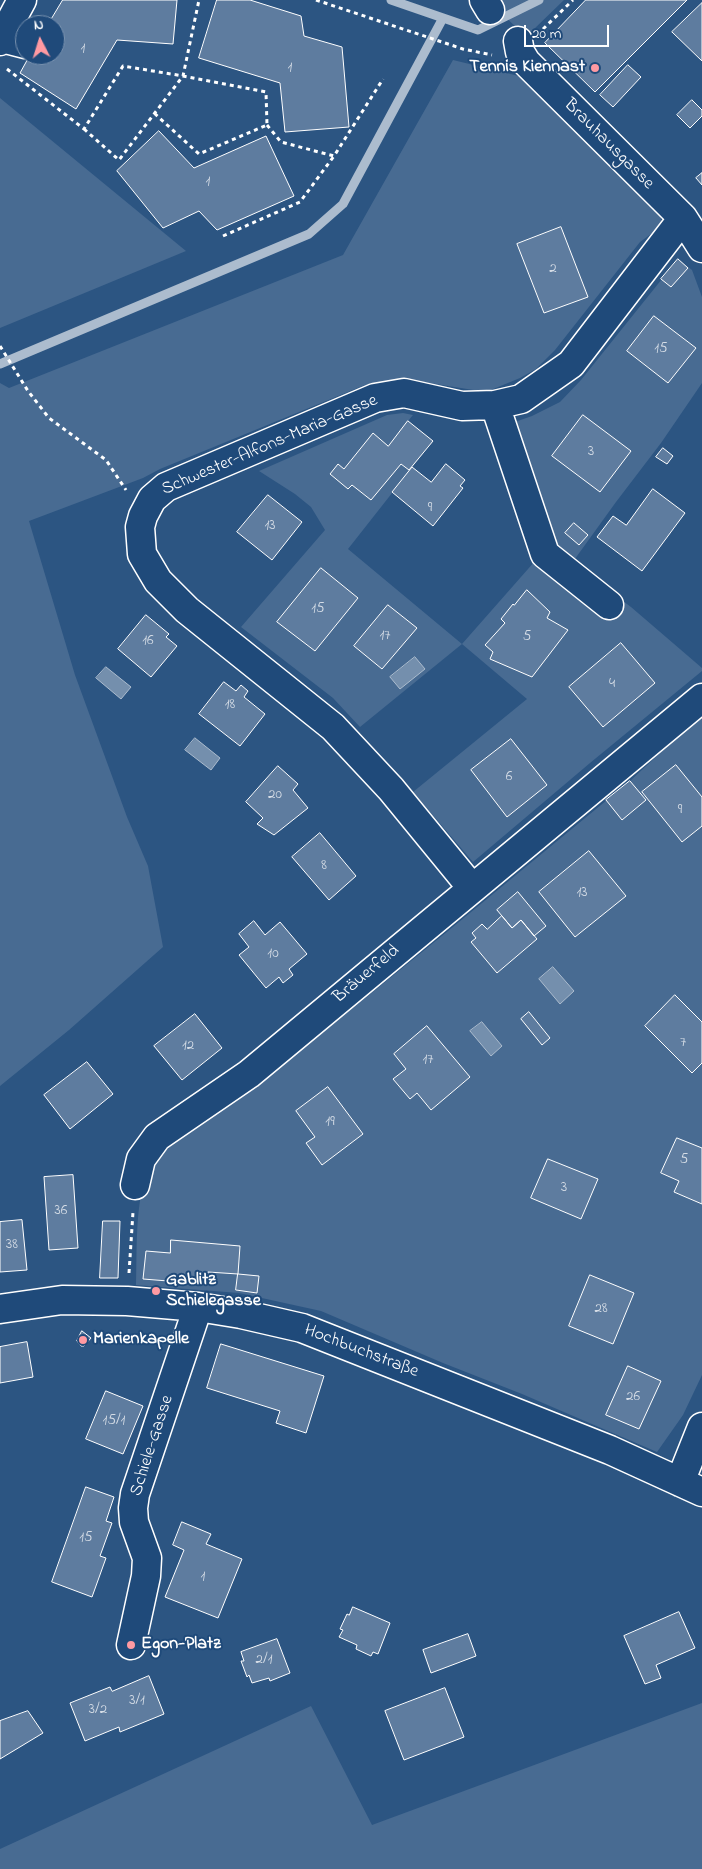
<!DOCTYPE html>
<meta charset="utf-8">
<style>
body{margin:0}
#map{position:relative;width:702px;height:1869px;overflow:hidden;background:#2c5582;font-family:"Indie Flower",sans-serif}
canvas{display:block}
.north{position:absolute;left:15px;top:15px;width:50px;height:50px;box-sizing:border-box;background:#1f4a7a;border:1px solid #7992af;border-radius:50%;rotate:355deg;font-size:14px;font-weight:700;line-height:20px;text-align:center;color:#fff}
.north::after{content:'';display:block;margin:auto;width:18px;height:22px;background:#ff9aa2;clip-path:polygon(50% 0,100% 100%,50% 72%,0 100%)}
.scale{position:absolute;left:524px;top:25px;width:85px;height:22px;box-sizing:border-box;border:2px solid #fff;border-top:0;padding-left:6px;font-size:15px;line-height:18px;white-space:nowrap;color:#fff;-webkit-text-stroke:4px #1f4a7a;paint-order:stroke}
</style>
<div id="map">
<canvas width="702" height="1869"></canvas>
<div class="north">N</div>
<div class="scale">20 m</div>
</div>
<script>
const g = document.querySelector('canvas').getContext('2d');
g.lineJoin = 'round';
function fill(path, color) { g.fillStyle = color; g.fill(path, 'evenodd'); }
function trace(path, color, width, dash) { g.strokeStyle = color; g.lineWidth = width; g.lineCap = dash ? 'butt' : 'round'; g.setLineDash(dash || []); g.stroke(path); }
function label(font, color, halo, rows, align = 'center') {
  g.font = font + ' "Indie Flower",sans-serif'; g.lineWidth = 4; g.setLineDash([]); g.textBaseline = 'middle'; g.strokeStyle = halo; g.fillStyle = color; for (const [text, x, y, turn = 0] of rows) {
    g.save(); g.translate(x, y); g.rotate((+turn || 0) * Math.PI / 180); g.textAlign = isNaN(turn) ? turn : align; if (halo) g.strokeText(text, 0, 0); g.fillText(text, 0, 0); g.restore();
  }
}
const green = new Path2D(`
 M502,0H564L533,30L526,35L520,31L495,7Z
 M453,60L531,79L660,210L662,226L640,242L555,350L536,369L520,378L486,392L404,379L365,385L160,469L143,478L29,521L75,675L127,817L148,866L163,947L69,1030L0,1086V383L9,388L343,255Z
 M0,98L186,251L0,328Z
 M678,259L692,270L702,297V383L661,443L616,502L572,563L631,607L702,668V671L590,763L473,862L413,792L527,699L462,644L360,727L333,698L241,627L325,530L311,507L295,494L259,471L387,415L403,413L413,415L408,421L433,441L348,549L462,644L550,544L509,424L532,416L560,402L581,380Z
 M702,714V1375L683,1415L657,1452L522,1394L443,1363L321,1311L239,1293L136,1285C137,1254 135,1205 146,1177C150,1167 156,1159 162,1151L253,1089L448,931L630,781Z
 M702,1703V1869H0V1849L311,1706L372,1825Z`);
const water = new Path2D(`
 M415,657L425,669L400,689L390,677Z
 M106,667L131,687L121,699L96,678Z
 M195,738L220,758L211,770L185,750Z
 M553,967L574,991L560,1004L539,979Z
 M482,1022L502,1046L491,1056L470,1031Z`);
const stream = new Path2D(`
 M391,0L478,30L539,0
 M0,364L309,234L343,204L443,18`);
const building = new Path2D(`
 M63,0H177L173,44L117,40L76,109L20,73L30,55H55V25H48Z
 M217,0H250L301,16L304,36L342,47L349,127L285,132L280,83L199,58Z
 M586,0H687L595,92L545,43Z
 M702,3V61L672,32Z
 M628,65L641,77L613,107L600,95Z
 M692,100L702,110V116L690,128L677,115Z
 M159,131L194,168L266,136L294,196L217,230L199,211L163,228L117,171Z
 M702,173V185L696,178Z
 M561,227L588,297L544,313L517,244Z
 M678,259L688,268L671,287L661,279Z
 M654,316L696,348L668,383L627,351Z
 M583,415L631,451L600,492L552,456Z
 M408,421L433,441L409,470L401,464L371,500L352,485L348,489L330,474L338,464L344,469L373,433L388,446Z
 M663,448L673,456L667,464L656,457Z
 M446,464L465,480L460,486L463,488L433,526L392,492L412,467L431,482Z
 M653,489L685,513L642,571L597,537L613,516L626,525Z
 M268,495L302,522L272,560L237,532Z
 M574,523L588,535L579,545L565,533Z
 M321,568L358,598L315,651L277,622Z
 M527,590L550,612L547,618L568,630L532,677L490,659L493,652L485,645L505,623L501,619L513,604L514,605Z
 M388,605L417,628L382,669L354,646Z
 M146,615L169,634L166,637L177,646L151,677L118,649Z
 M621,643L655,683L603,727L569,687Z
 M224,682L236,691L241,685L248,691L244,697L265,714L240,746L199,714Z
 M511,739L547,785L507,817L471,770Z
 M676,765L702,797V826L682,842L642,792Z
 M278,766L298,784L293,790L308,808L274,835L257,824L263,818L246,802Z
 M630,781L646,800L622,820L606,800Z
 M320,833L356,876L329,900L292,857Z
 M589,851L626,896L575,937L539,892Z
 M518,892L546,926L534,936L521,920L512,928L497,910Z
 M502,916L512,928L521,920L537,939L497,973L471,942L476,938L472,933L482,924L487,929Z
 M254,921L265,935L280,922L307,954L289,969L293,975L283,983L279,977L266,988L239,955L249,947L239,934Z
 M675,995L702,1022V1063L692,1073L645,1026Z
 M529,1012L550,1038L542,1045L521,1019Z
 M195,1014L222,1048L182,1080L154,1046Z
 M427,1026L470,1077L431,1110L417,1093L410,1099L393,1079L406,1069L394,1054Z
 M87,1062L113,1094L70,1129L44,1095Z
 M328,1087L363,1134L322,1165L306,1143L315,1137L296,1111Z
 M677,1138L702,1148V1204L674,1192L679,1181L661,1173Z
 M548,1159L598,1179L581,1219L531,1198Z
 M73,1175L78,1248L49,1250L44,1177Z
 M22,1220L27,1270L0,1272V1222Z
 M103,1221H120L118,1278H100Z
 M171,1240L240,1246L238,1274L208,1272L206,1284L143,1279L146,1251L170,1253Z
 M238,1274L259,1276L257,1293L236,1290Z
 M590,1275L634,1293L613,1344L569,1326Z
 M82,1331L91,1338L84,1346H81L77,1341Z
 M27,1342L33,1377L0,1383V1347Z
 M221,1344L324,1376L306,1433L276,1423L280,1411L207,1388Z
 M628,1366L661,1381L639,1429L606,1415Z
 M106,1391L143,1406L123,1454L86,1439Z
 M86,1487L114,1497L106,1521L112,1523L100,1556L106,1558L92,1597L52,1582Z
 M182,1522L211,1534L206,1544L242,1559L218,1618L165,1597L184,1550L173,1545Z
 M353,1607L390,1623L378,1654L373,1652L371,1656L356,1649L357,1645L339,1637L343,1630L340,1629L347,1614L349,1615Z
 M679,1612L695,1648L656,1665L661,1678L645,1684L624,1636Z
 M468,1634L476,1656L431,1673L423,1650Z
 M277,1639L290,1673L270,1681L269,1678L252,1683L249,1675L247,1677L241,1661H244L241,1652Z
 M149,1676L164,1714L120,1732L119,1727L85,1741L70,1703L110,1687L112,1691Z
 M445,1688L464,1737L404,1760L385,1711Z
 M28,1711L43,1733L0,1759V1721Z`);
const path = new Path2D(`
 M316,0L463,49L492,55
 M543,29L573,0
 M7,69L84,129L123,66L183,76L199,0
 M267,125L281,142L334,156L383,79
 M84,129L119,160L183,76L266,92L267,125L199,154L154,113
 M223,236L300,202L334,156
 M0,346L28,391L49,418L106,460L126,490
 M129,1273L133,1212`);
const minor = new Path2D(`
 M484,0L490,10
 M2,38L25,44
 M0,41L22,0
 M518,41L520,52L526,62L683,218L702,248
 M495,405L545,554L609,605
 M472,888L391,789L333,727L187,610L158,581L142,554L140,527L143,516L152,499L166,487L375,398L404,393L462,406L495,405L521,399L571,364L683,218
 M135,1185L141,1159L157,1137L249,1074L702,698
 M0,1309L62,1300L127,1301L198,1307L241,1314L302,1328L610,1450L702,1492
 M680,1482L702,1427
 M131,1645L146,1576L147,1558L134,1522L133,1508L135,1494L198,1307`);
const markers = [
 [595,68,5,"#ff9aa2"],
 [156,1291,5,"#ff9aa2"],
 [83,1340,5,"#ff9aa2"],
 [131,1645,5,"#ff9aa2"]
];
const numberNames = [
 ["1",83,50],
 ["1",290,69],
 ["1",208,183],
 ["2",553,270],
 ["15",661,350],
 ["3",591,453],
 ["9",430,509],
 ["13",270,527],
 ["15",318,610],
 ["17",385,637],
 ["5",527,638],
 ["16",148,642],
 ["4",612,685],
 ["18",230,706],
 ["6",509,778],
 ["20",275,796],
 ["9",680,811],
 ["8",324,867],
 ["13",582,894],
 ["10",273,955],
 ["7",683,1044],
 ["12",188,1047],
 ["17",428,1061],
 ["19",330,1123],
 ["5",684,1161],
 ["3",564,1189],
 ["36",61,1212],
 ["38",12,1246],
 ["28",601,1310],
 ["26",633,1398],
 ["15/1",114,1422],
 ["15",86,1539],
 ["1",203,1578],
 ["2/1",264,1661],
 ["3/1",137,1702],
 ["3/2",98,1711]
];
const poiNames = [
 ["Tennis Kiennast",585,68,"right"],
 ["Gablitz",166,1281],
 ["Schielegasse",166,1302],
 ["Marienkapelle",93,1340],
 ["Egon-Platz",141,1645]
];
const streetNames = [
 ["Brauhausgasse",608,145,45],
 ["Schwester-Alfons-Maria-Gasse",270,446,-23],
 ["Bräuerfeld",367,975,-40],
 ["Hochbuchstraße",361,1352,21],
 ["Schiele-Gasse",153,1446,-72]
];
fill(green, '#486b92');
fill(water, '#748fad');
trace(water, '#acbcce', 1);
trace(stream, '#acbcce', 9);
fill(building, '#5e7c9f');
trace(building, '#fff', 1);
trace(minor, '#fff', 31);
trace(path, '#fff', 3, [4, 4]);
trace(minor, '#1f4a7a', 28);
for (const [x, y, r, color] of markers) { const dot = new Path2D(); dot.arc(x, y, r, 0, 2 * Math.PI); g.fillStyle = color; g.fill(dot); trace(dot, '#1f4a7a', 2); }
label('15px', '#d7dee7', null, numberNames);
label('bold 18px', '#fff', '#1f4a7a', poiNames, 'left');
label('18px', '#fff', '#1f4a7a', streetNames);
</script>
